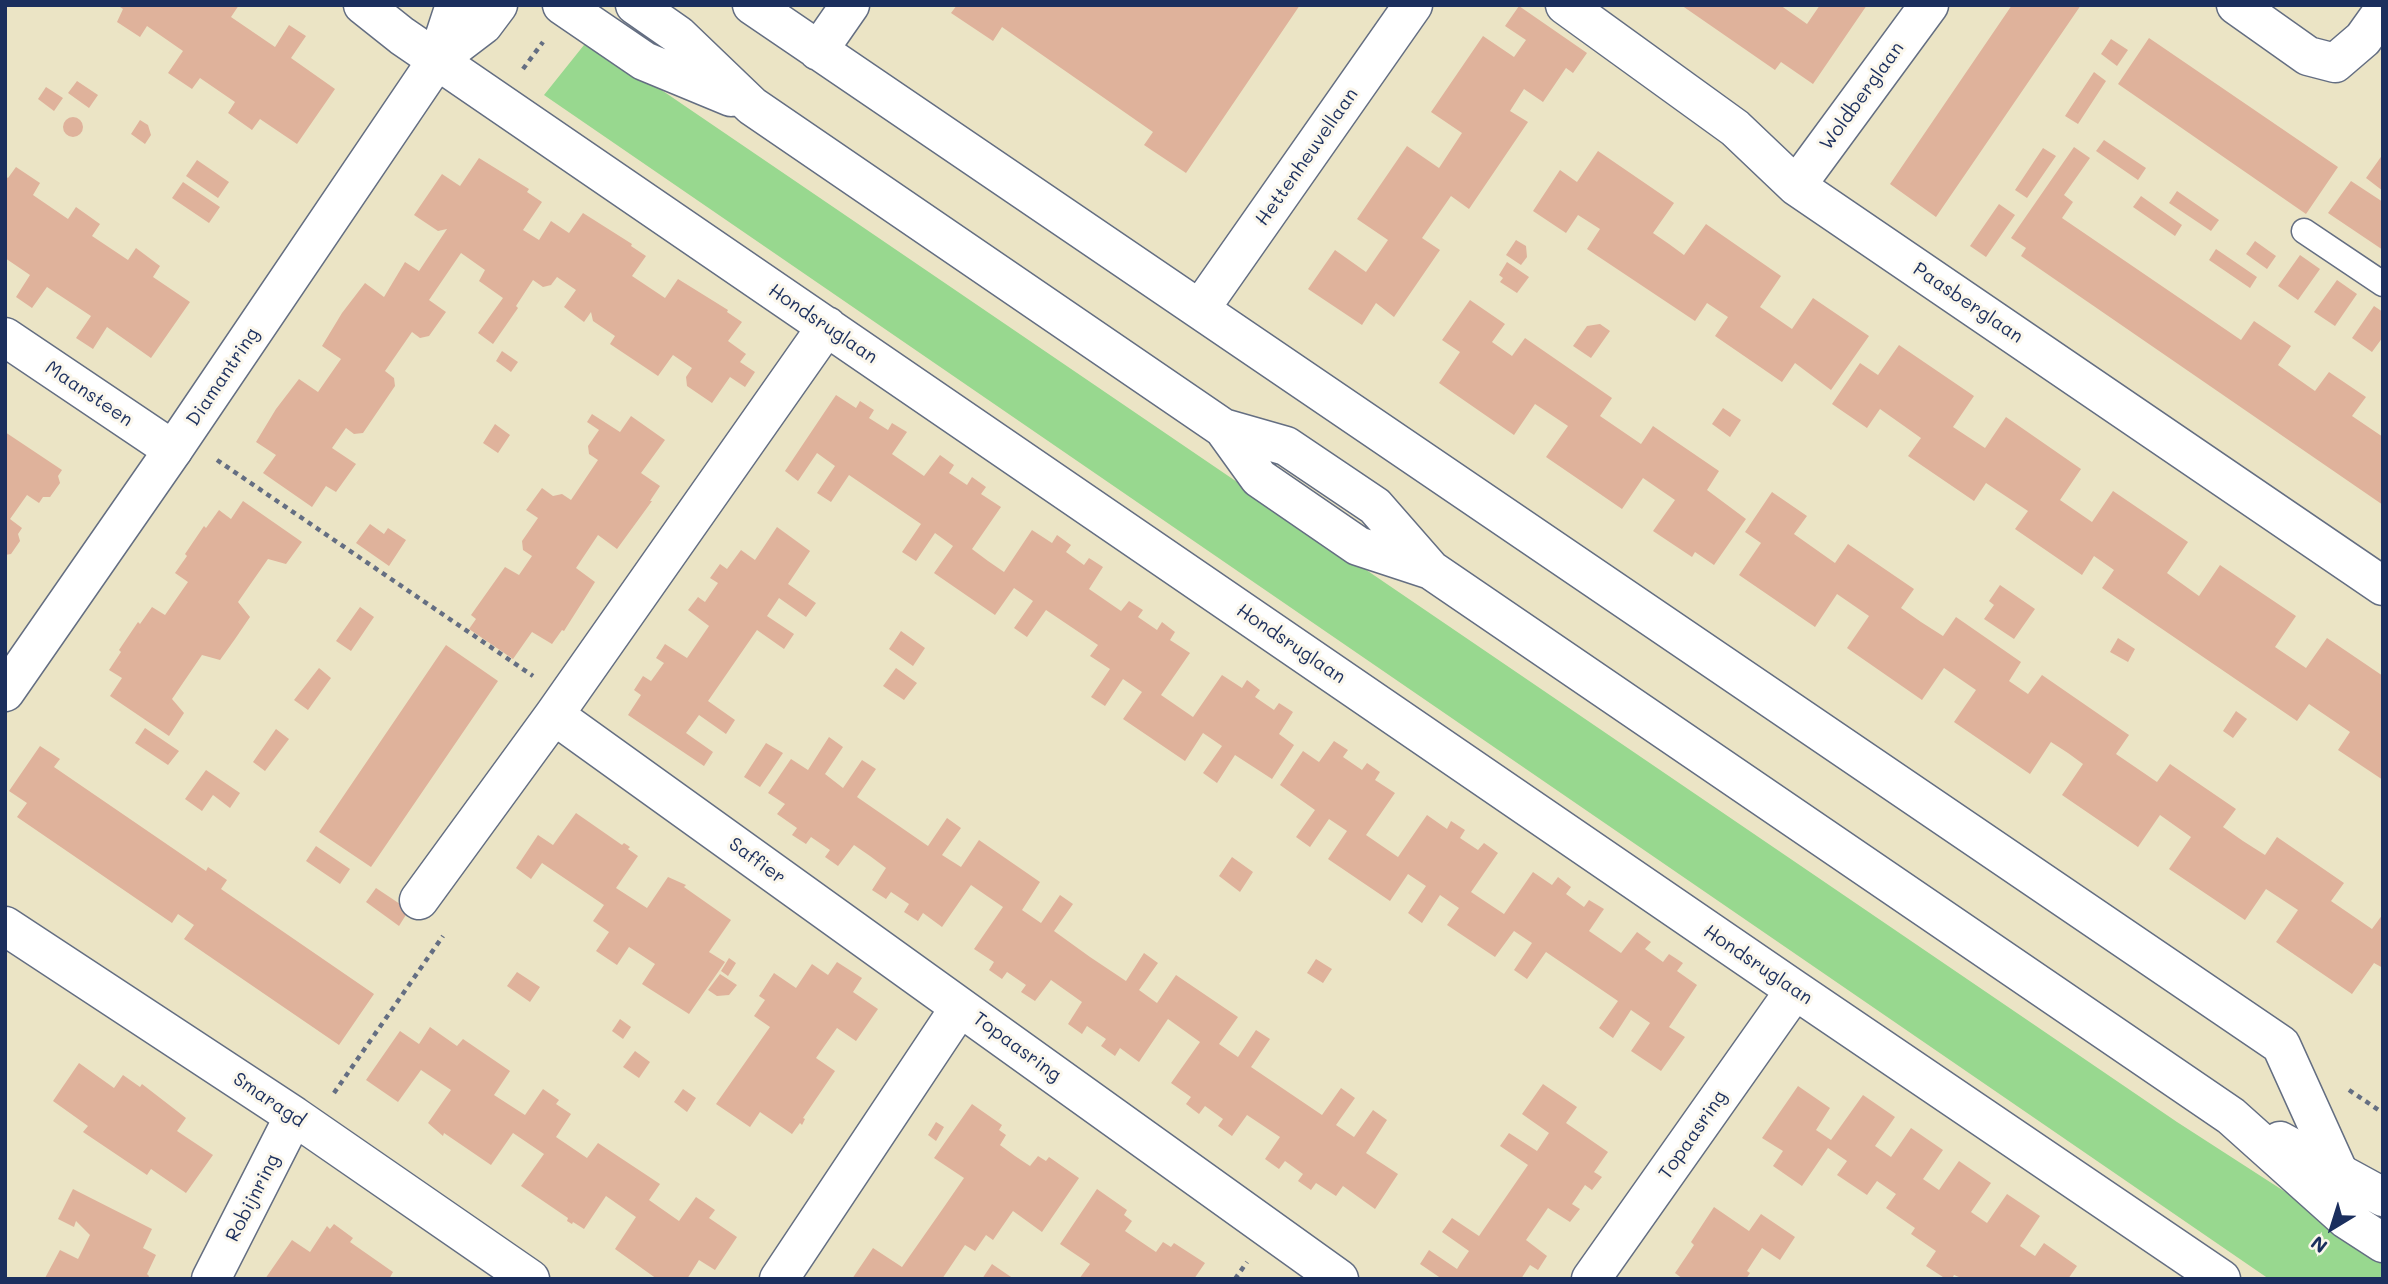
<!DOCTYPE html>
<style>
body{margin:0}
#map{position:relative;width:2388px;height:1284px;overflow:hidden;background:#ebe4c5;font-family:Mali,sans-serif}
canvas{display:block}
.frame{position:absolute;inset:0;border:7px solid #1b2f5e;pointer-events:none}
.north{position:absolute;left:2297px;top:1193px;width:70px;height:70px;-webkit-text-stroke:5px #fbf7ec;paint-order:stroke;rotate:218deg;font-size:19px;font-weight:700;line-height:28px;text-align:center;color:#1b2f5e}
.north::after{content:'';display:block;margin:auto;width:24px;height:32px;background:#1b2f5e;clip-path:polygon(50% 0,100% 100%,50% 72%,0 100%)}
</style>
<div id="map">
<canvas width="2388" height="1284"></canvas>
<div class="frame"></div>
<div class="north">N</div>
</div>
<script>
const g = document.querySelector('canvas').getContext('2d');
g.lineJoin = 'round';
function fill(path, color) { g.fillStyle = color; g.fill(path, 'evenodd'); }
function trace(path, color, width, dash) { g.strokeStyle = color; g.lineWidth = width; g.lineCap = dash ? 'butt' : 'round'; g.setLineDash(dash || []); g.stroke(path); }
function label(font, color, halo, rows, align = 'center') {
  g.font = font + ' Mali,sans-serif'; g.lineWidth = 6; g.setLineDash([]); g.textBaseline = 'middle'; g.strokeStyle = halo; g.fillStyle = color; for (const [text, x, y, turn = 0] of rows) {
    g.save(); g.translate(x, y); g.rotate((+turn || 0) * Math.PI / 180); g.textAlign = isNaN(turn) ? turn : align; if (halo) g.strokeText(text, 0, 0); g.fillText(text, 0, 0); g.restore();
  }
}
const green = new Path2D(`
 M588,40L2177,1122L2383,1255V1279H2269L544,95Z`);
const building = new Path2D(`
 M117,5H239L231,17L275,47L289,25L306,36L291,58L335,89L297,144L260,119L252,130L228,113L235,102L200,78L192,89L168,73L183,51L147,26L140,37L117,22L123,9Z
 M957,5H1300L1186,173L1144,145L1153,132L1002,27L993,41L951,13Z
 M1681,5H1780L1807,24L1820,5H1867L1813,84L1781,62L1775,70Z
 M2012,5H2081L1936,217L1890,184Z
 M1519,6L1587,53L1573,73L1566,68L1543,102L1524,89L1510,111L1528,122L1469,209L1451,196L1422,238L1440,250L1394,317L1376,303L1362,325L1308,289L1335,250L1366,272L1388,240L1357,219L1407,146L1439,168L1462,133L1431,112L1483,36L1514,57L1526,40L1505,26Z
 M2149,38L2338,167L2306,214L2118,84Z
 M2111,39L2128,50L2117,66L2101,54Z
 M2094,72L2106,81L2078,124L2065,116Z
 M77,81L98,95L89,108L68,93Z
 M46,87L63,98L54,111L38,99Z
 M63 127a10 10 0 1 1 20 0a10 10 0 1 1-20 0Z
 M140,120L148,125L151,135L145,144L131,134Z
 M2104,140L2146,168L2138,180L2096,151Z
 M2074,147L2090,158L2064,195L2073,202L2062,218L2241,340L2254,321L2291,346L2278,365L2315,391L2329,372L2366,397L2352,416L2383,437V505L2021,256L2026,248L2011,238Z
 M2043,148L2056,156L2027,198L2015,190Z
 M1598,151L1674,203L1653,233L1669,244L1684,255L1706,224L1781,276L1760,307L1792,329L1813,298L1869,336L1831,390L1795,363L1782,382L1715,336L1728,317L1707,303L1695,321L1587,249L1600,229L1578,215L1566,233L1533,211L1560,170L1577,182Z
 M2383,154V191L2366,178Z
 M479,158L529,189L527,192L542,202L523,230L539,240L551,221L569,233L583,213L632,244L631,246L646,256L632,276L665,298L678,279L728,310L727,312L742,322L728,341L746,354L740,362L755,372L745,387L730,377L712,403L687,386L686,377L692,368L673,355L658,376L610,344L615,336L593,321L591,312L584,322L564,307L576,290L557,277L551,285L543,287L533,280L516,306L518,308L493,344L478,333L503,298L479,281L485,270L461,253L429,300L446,312L429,336L420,338L412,332L385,371L394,378L395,386L363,433L354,434L346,428L332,448L356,464L336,492L326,486L312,507L263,473L276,455L256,442L276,409L299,379L318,392L341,359L322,346L342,313L365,283L384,297L405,262L419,271L447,229L438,231L414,215L442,174L460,186Z
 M197,160L229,182L218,198L186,176Z
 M16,167L40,183L33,195L68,219L76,207L100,224L92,236L128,260L136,248L160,266L153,277L190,302L151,358L107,327L93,349L76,338L91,316L47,287L32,308L16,297L30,275L5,258V176L8,178Z
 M2351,181L2383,202V250L2328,213Z
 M183,182L220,207L209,223L172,198Z
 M2177,191L2219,220L2211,231L2169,203Z
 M2141,196L2182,225L2175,236L2133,207Z
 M1999,204L2015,215L1986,257L1970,246Z
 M1516,240L1526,246L1527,257L1521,265L1506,255Z
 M2255,241L2276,256L2267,269L2246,254Z
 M2216,249L2257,277L2250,288L2209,260Z
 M2300,255L2320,269L2298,300L2278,286Z
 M1507,262L1529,277L1517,293L1500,282L1503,278L1499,275Z
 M2337,280L2357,294L2335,326L2314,312Z
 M1470,300L1505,324L1492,342L1512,356L1525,338L1612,398L1600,416L1641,444L1653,426L1719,471L1707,490L1746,519L1714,565L1695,552L1692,557L1653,531L1675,500L1643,478L1622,509L1546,457L1568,426L1535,404L1514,435L1439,383L1460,352L1442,340Z
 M2374,306L2383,312V337L2372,352L2352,338Z
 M1600,324L1610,331L1591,358L1573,346L1587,326Z
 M1899,345L1974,396L1953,427L1985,448L2006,417L2081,469L2060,500L2092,522L2113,491L2188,542L2167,573L2199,596L2220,565L2296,616L2275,647L2306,668L2327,638L2383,676V780L2338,750L2350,732L2309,704L2297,721L2102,588L2114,570L2094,556L2082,575L2015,529L2028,511L1986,483L1974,501L1908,456L1921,438L1880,409L1867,428L1832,404L1860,363L1878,375Z
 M502,351L518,362L511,372L496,361Z
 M836,395L856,408L860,401L874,410L869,418L888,430L892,423L907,432L892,454L924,476L940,455L954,465L949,473L967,485L972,477L986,487L981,494L1001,507L972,549L988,561L1004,572L1032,530L1052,543L1057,535L1071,545L1066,552L1084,565L1089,558L1103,567L1089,589L1121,611L1129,601L1143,610L1138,617L1157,630L1162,622L1175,632L1170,640L1190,653L1161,695L1193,717L1222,675L1242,688L1247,680L1260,690L1255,697L1274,710L1279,703L1293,712L1279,734L1294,745L1272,779L1235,755L1217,783L1203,773L1222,746L1203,733L1185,761L1123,719L1142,692L1123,679L1105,706L1091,697L1110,669L1090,656L1098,645L1046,610L1027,637L1014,628L1033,601L1014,588L995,615L934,573L953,546L935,533L916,561L902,552L921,524L849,475L831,502L817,493L835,466L817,453L798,481L785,471Z
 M1723,408L1741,420L1730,437L1712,424Z
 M592,414L620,432L631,416L665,440L641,473L660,486L650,501H652L617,549L598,535L576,568L595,582L564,631L562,630L552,644L532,632L513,659L469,629L476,619L471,615L505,567L519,575L532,556L523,550L522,541L538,518L526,510L542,488L553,496L562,494L571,500L598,460L589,454L588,446L599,430L587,422Z
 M495,424L510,435L498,453L483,443Z
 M5,432L62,470L58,476L60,483L50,497H43L39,503L27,495L10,519L22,528L18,534L20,541L11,554L5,555Z
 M1772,492L1807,516L1794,534L1835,563L1848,544L1914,589L1901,608L1921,622L1943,636L1956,617L2021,662L2009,681L2028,694L2042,675L2129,735L2116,754L2157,782L2170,764L2236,809L2223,827L2243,841L2265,855L2277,837L2344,883L2331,901L2372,929L2383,914V968L2374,963L2352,994L2276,942L2298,910L2266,889L2245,920L2169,869L2191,837L2160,815L2138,847L2062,795L2083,764L2068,753L2051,742L2030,774L1954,722L1976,690L1944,668L1922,700L1847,648L1869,616L1837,594L1815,627L1739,575L1761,543L1745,532Z
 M243,501L302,542L286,564L268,559L238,602L250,617L235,639L220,660L202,655L172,699L184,713L169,736L110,696L122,678L109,670L121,652L119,650L138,622L140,624L152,607L165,615L188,582L175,573L187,556L185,554L204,526L206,528L219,510L231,519Z
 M370,524L384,534L388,528L406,540L389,566L356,543Z
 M777,527L810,551L788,584L816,603L806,617L779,598L767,616L794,634L784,649L757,630L708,701L735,720L726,734L699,715L686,733L713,752L704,766L628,715L641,695L634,690L643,676L651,681L664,663L656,658L665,644L687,658L709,626L688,610L698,597L705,602L718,583L710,578L720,564L727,569L741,550L755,560Z
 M2000,585L2035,609L2014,639L1984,619L1994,605L1989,601Z
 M360,607L374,617L351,651L336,641Z
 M901,631L925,648L913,666L889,649Z
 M2118,638L2135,649L2128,662L2110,652Z
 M446,645L498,681L371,867L319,832Z
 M319,668L331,678L308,710L294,700Z
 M896,668L917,683L904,700L883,686Z
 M2236,711L2247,719L2233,738L2223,731Z
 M145,728L179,751L168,765L135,743Z
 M276,729L289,739L265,771L253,762Z
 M829,737L843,747L825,774L843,788L862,760L876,769L857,797L928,846L947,818L961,828L942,855L961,867L979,840L1040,882L1022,910L1041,923L1060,895L1073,904L1054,931L1090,957L1126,981L1144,953L1158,963L1139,990L1157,1003L1176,975L1238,1017L1219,1044L1238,1057L1256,1030L1270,1039L1251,1067L1322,1115L1341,1088L1355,1098L1336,1125L1354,1137L1373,1110L1387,1120L1366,1153L1398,1174L1375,1209L1343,1186L1336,1196L1316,1183L1311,1190L1298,1181L1303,1174L1285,1161L1279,1169L1265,1159L1280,1137L1247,1115L1232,1136L1218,1126L1223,1119L1205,1106L1199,1114L1186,1104L1191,1097L1171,1083L1200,1042L1168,1019L1139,1062L1120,1048L1115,1056L1101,1046L1106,1039L1087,1026L1082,1034L1068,1024L1082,1002L1051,980L1035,1001L1021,992L1026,985L1007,972L1002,979L989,970L994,962L974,949L1003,907L971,885L942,927L923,913L918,921L904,912L909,904L891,892L886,899L872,890L886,868L870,856L854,845L838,866L825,857L830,850L811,837L806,844L792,835L797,828L777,814L785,804L768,793L791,759L808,770Z
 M1334,741L1348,750L1343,757L1362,770L1367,763L1380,772L1375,780L1395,793L1366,835L1398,857L1427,815L1447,829L1451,821L1465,830L1460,838L1478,850L1484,843L1498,853L1471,892L1504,914L1533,872L1552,885L1558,877L1571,887L1566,894L1584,907L1589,900L1604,909L1589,931L1621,953L1637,932L1651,942L1645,949L1663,962L1669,954L1683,963L1677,971L1697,985L1669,1027L1685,1037L1661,1071L1631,1051L1650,1023L1631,1010L1613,1038L1599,1028L1618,1001L1546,952L1527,979L1514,970L1532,943L1514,931L1495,957L1447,925L1459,908L1440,895L1422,923L1408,913L1426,886L1408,874L1390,901L1328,859L1347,831L1329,819L1310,847L1296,837L1315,810L1280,785L1303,751L1319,762Z
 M766,743L783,753L760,787L744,777Z
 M40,746L60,759L54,767L206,871L208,867L227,880L221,889L374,994L339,1045L184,939L194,925L178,914L172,923L17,817L27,803L9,791Z
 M206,770L240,793L230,808L213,795L202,811L185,799Z
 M576,813L622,845L624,843L630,847L628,849L638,856L616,888L647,908L668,877L686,885L684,887L731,920L709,952L725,962L689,1014L642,984L655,964L629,947L617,965L596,951L609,932L593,921L604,905L542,863L531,879L516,868L538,835L553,845Z
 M316,846L350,869L340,884L306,861Z
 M1232,857L1253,872L1240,892L1219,876Z
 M376,888L409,910L399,926L366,902Z
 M729,958L736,963L728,976L721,971Z
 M1316,959L1332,969L1323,983L1307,973Z
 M837,962L862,978L853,992L878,1009L856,1041L837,1028L816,1058L835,1071L803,1118L805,1119L802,1125L800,1123L792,1134L760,1112L750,1127L716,1104L770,1027L754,1016L765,1000L759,996L774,973L796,988L812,964L828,975Z
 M517,972L540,987L530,1002L507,986Z
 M720,974L737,985L729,995L717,996L708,990Z
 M620,1019L631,1027L623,1039L612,1031Z
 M430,1027L457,1046L463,1039L510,1071L494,1095L525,1115L543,1089L559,1100L556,1104L571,1114L556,1137L587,1158L598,1143L660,1184L649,1200L679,1221L696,1197L715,1210L709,1218L737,1237L715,1270L699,1260L687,1279H657L615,1249L636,1217L606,1196L584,1229L573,1222L572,1224L567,1221L568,1218L521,1186L544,1154L513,1133L491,1165L444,1133L443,1136L428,1123L451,1090L421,1070L398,1102L366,1080L400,1031L419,1044Z
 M635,1051L650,1062L639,1078L623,1067Z
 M79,1063L114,1088L123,1075L140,1087L142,1084L186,1118L177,1131L213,1155L186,1193L151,1169L147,1175L83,1132L88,1126L53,1101Z
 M1543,1084L1577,1107L1566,1123L1608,1152L1594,1172L1602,1177L1592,1190L1585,1185L1572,1204L1580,1209L1570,1222L1548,1208L1526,1240L1547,1256L1538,1270L1530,1265L1521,1279H1442L1420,1264L1429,1250L1457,1269L1460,1264L1469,1251L1442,1232L1452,1218L1479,1236L1528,1165L1500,1146L1509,1133L1537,1151L1549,1133L1522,1114Z
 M1798,1086L1830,1108L1816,1130L1831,1140L1863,1095L1895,1117L1875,1146L1891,1157L1911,1128L1943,1150L1923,1179L1939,1190L1959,1161L1991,1183L1971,1212L1987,1223L2007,1194L2040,1216L2020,1246L2035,1256L2044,1243L2077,1266L2068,1279H1964L1954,1275L1952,1279H1946L1926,1266L1936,1251L1911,1234L1915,1228L1886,1208L1896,1194L1877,1181L1867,1195L1837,1175L1847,1161L1828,1148L1802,1186L1773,1166L1783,1151L1762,1138Z
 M683,1089L696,1098L687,1112L674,1102Z
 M972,1104L1002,1125L999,1130L1006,1135L1000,1145L1015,1156L1030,1166L1038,1156L1046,1161L1049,1157L1079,1178L1042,1232L1013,1211L993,1240L986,1235L975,1251L965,1245L942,1279H852L873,1248L902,1267L944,1207L964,1178L934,1158Z
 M936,1122L944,1127L936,1141L928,1135Z
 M73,1189L152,1229L143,1248L156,1255L147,1274L149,1276L148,1279L45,1278L60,1250L78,1259L90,1235L76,1221L74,1227L58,1219Z
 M1097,1189L1127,1210L1124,1215L1132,1221L1125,1231L1156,1252L1163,1242L1171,1247L1174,1243L1205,1263L1194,1279H1079L1090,1264L1060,1244Z
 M1714,1207L1749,1231L1761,1214L1795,1237L1780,1260L1762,1248L1747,1271L1750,1273L1746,1279H1683L1675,1273L1694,1245L1691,1242Z
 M334,1224L353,1238L350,1242L393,1272L389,1279H265L292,1240L310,1252L327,1226L330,1229Z
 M992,1264L1014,1279H982Z`);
const path = new Path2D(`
 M523,69L543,42
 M217,460L533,676
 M2349,1090L2383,1113
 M334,1093L443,936
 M1235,1279L1247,1262`);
const lane = new Path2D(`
 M2304,231L2383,284`);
const street = new Path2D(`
 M363,5L402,36L1795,990L2221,1279
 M752,5L2281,1045L2338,1171
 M1565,5L1735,128L1796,186L2383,586
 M2236,5L2308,56L2335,63L2363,39L2383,11
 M818,51L850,5
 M1796,186L1929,5
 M1200,309L1413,5
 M5,337L173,450
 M554,715L960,1007
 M419,900L554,715L827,326
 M5,926L294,1116L530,1279
 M211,1279L294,1116
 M779,1279L960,1007L1339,1279
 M1591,1279L1795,990`);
const secondary = new Path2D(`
 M562,5L644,61L731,97
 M635,5L678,35L752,106L1223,428L1286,446L1375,506L1431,570L2231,1116L2346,1219L2383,1243
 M437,60L483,25L498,5
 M1223,428L1259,478L1358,546L1431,570
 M5,692L173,450L437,60L455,5
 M2280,1141L2383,1197`);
const streetNames = [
 ["Woldberglaan",1862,96,-54],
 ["Hettenheuvellaan",1307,157,-55],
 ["Paasberglaan",1968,303,34],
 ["Hondsruglaan",823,324,34],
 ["Diamantring",223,377,-56],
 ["Maansteen",89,394,34],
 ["Hondsruglaan",1291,644,34],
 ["Saffier",757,861,36],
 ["Hondsruglaan",1758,965,34],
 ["Topaasring",1017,1047,36],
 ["Smaragd",269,1100,34],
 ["Topaasring",1693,1135,-55],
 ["Robijnring",253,1198,-63]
];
fill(green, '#98d88f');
fill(building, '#dfb29b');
trace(lane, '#646e82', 27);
trace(street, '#646e82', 41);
trace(secondary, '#646e82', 41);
trace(path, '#646e82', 4.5, [5, 5]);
trace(lane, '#fff', 24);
trace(street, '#fff', 38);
trace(secondary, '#fff', 38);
label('19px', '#1b2f5e', '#fbf7ec', streetNames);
</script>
